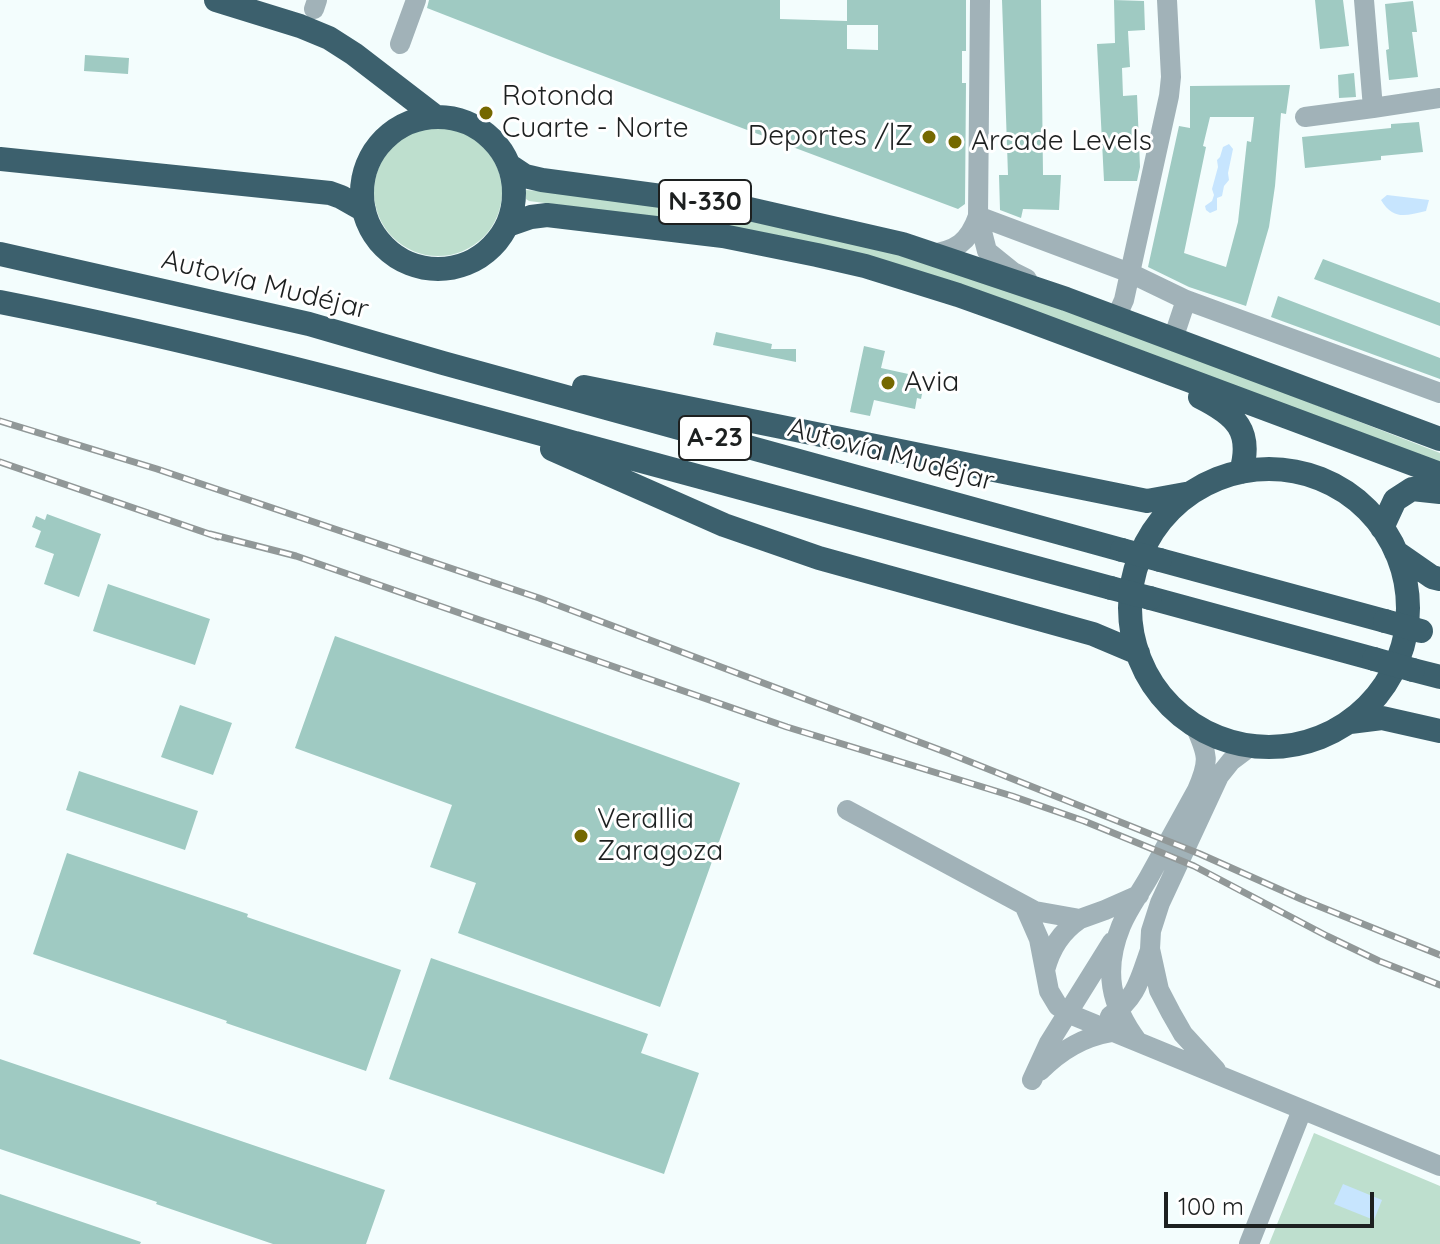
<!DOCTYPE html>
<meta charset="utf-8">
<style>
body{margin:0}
#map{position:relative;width:1440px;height:1244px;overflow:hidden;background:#f3fdfd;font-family:Quicksand,sans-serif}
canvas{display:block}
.scale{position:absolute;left:1164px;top:1192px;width:210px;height:36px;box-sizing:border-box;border:4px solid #1d2020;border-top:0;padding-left:10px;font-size:24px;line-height:28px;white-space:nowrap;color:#1d2020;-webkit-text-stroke:6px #fff;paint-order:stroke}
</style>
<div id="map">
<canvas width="1440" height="1244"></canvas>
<div class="scale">100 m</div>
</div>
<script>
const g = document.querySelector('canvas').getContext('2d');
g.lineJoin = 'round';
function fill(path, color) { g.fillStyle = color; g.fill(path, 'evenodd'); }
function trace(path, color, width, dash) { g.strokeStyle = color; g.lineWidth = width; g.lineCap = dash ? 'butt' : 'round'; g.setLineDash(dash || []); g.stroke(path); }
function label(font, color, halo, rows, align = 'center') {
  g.font = font + ' Quicksand,sans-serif'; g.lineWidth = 6; g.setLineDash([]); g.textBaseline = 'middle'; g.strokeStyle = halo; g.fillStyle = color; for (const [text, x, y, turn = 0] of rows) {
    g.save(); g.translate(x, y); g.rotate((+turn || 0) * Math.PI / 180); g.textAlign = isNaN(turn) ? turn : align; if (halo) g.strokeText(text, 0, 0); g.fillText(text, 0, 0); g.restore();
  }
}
const green = new Path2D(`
 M374 192a64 64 0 1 1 128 0a64 64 0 1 1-128 0Z
 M526,190L609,197L790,225L1009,286L1440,453V466L1049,318L623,213L529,201L526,199Z
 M1314,1133L1440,1186V1244H1269Z`);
const water = new Path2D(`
 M1229,144L1233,149L1228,173L1229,180L1224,186L1222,196L1217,198V210L1210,213L1206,210L1205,206L1212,201L1214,195L1212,189L1218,167L1217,160L1220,157L1223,147Z
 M1387,195L1429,200L1426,211C1405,216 1393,220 1381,200Z
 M1343,1184L1382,1200L1374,1220L1334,1204Z`);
const building = new Path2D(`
 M429,0H780V19L847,21V0H966V51H962V83H966L965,204L958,209L550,56L427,8ZM847,25H878V50L847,49Z
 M1002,0H1041L1043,175H1061L1059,210L1023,209L1021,218L1000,210L999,175H1008Z
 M1114,0L1144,1L1145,30L1128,31L1130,67L1122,68L1123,96L1137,95L1140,167L1137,181H1104L1097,44L1115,43Z
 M1315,0H1343L1349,46L1320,49Z
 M1413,1L1417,32H1412L1418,77L1389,80L1386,50L1389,49L1385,4Z
 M85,55L129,58L128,74L84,71Z
 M1354,73L1356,97L1339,98L1338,75Z
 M1290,85L1286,114L1281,113L1275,186L1269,227L1246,306L1189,287L1148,267L1179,126L1190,128V86ZM1210,117H1254L1251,142L1247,141L1238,222L1226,267L1184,253L1206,147L1203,146Z
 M1419,122L1423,152L1381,156V160L1305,168L1302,137L1391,128V124Z
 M1323,259L1440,303V326L1314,279Z
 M1278,296L1440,358V379L1271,317Z
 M716,332L772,344L771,349H796V362L713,345Z
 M864,346L885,351L881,368L922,377L919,388L923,389L921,399L917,398L915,409L874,400L870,416L850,412Z
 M47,514L101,534L79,597L44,584L54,554L35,547L41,531L32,527L36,516L45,520Z
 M108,584L210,619L195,665L93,631Z
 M335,636L740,783L660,1007L458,933L476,883L430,867L452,805L295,748Z
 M180,705L232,723L213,775L161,757Z
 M79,771L198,811L185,850L66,810Z
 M67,853L248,914L247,917L401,970L366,1071L226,1023L227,1021L33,954Z
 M431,958L648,1034L641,1053L699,1073L664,1174L389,1079Z
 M0,1059L385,1190L366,1244H273L156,1204L157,1202L0,1149Z
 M0,1194L141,1242L140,1244H0Z`);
const minor = new Path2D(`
 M980,0L978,216L987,251L1013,272L1027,279
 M1364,0L1373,108L1440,98
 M314,9L317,0
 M400,44L416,0
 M1305,117L1373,108
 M978,216L1130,273L1186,300L1440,393
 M929,254C956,251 969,242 978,216
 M1116,318L1124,300L1169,96L1171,77L1167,0
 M1173,339L1186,300
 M1195,726C1208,755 1210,761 1197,790C1181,819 1165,848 1149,877C1140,893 1128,909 1121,926C1103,970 1110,1005 1138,1042L1440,1166
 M847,810L1035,911L1080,919L1105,910L1139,895
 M1025,907L1039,939L1049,991L1058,1006L1072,1015L1138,1042
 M1045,970C1051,948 1061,932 1080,919
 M1110,1016C1137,998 1140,978 1150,950
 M1216,1070L1183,1034L1171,1013L1159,990L1150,949L1151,931L1160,903L1219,776L1231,761L1251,746
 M1040,1071C1061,1050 1083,1037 1112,1032
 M1032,1080L1049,1043L1112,942
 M1249,1244L1302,1110`);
const highway = new Path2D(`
 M216,0L300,26L329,38L354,54L436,117
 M362 193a76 76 0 1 1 152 0a76 76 0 1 1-152 0Z
 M0,159L330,193L341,197L364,210
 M510,166L525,176L542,180L736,206L902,244L1066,299L1440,439
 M508,225L531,217L547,215L723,236L817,255L865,266L958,295L1014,315L1440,474
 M0,254L309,324L443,363L1122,550
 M0,302C194,340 384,391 575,443C754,491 933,539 1111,588
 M584,387L1147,501L1191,493
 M1200,397C1236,415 1253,431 1241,472
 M552,449L724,525L819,558L1093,634L1138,653
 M1130 608a139 139 0 1 1 278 0a139 139 0 1 1-278 0Z
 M1382,528L1395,500L1412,489L1440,492
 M1396,552L1432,577L1440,579
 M1160,560L1385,621
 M1150,598L1374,659
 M1413,670L1440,677
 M1350,722L1382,718L1440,731`);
const rail = new Path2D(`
 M0,421L157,469L539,598L948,753L1200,854L1301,899L1440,955
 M0,462L218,537
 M210,534L296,556L787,727L1012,796L1084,821L1194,866L1327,936L1379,961L1440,985`);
const highwayBridge = new Path2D(`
 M1122,550L1160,560
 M1111,588L1150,598
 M1385,621L1421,631
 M1374,659L1413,670`);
const markers = [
 [486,113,8,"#756800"],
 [929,137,8,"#756800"],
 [955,142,8,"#756800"],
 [888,383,8,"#756800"],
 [581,836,8,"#756800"]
];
const shields = [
 [705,202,92],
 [715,438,72]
];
const shieldNames = [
 ["N-330",705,202],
 ["A-23",715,438]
];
const poiNames = [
 ["Rotonda",502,97],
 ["Cuarte - Norte",502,129],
 ["Deportes /|Z",913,137,"right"],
 ["Arcade Levels",971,142],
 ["Avia",904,383],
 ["Verallia",597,820],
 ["Zaragoza",597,852]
];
const streetNames = [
 ["Autovía Mudéjar",265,285,14],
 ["Autovía Mudéjar",891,455,15]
];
fill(green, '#bedfce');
fill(water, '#c7e5fe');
fill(building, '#9fcac2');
trace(minor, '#a1b2b8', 20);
trace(highway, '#3c606d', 24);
trace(rail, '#919898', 7);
trace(rail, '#fff', 4, [12]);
trace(highwayBridge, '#3c606d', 24);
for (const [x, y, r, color] of markers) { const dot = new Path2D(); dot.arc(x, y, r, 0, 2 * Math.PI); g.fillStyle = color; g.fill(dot); trace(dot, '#fff', 3); }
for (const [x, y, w] of shields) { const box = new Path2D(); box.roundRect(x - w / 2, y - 22, w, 44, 6); g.fillStyle = '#fff'; g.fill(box); trace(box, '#1d2020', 2); }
label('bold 26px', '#1d2020', null, shieldNames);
label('28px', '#1d2020', '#fff', poiNames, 'left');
label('28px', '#1d2020', '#fff', streetNames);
</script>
